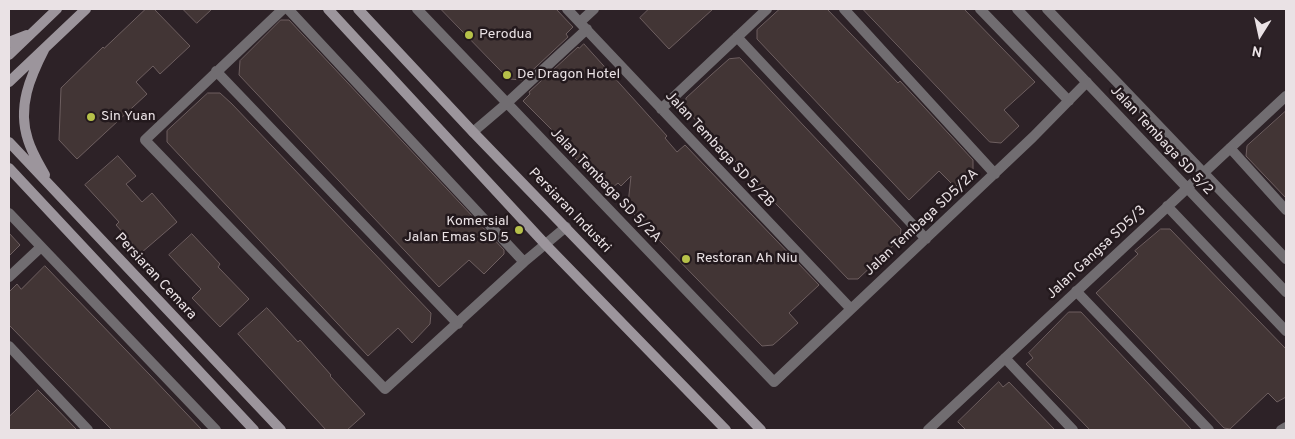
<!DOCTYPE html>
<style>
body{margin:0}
#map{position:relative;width:1295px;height:439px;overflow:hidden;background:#2d2227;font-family:Overpass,sans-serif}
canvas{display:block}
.frame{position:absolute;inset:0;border:10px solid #eae2e5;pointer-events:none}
.north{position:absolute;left:1235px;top:10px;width:50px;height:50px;-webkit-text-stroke:4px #23191d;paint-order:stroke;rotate:190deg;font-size:14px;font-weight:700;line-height:20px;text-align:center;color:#eae2e5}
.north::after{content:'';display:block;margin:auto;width:18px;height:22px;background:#eae2e5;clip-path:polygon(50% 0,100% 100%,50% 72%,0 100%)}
</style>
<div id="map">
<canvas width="1295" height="439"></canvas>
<div class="frame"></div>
<div class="north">N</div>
</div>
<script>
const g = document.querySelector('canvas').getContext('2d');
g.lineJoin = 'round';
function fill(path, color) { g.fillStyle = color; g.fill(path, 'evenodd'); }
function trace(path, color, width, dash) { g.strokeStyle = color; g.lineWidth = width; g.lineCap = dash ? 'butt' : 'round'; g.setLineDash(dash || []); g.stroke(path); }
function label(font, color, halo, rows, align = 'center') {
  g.font = font + ' Overpass,sans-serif'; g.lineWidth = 5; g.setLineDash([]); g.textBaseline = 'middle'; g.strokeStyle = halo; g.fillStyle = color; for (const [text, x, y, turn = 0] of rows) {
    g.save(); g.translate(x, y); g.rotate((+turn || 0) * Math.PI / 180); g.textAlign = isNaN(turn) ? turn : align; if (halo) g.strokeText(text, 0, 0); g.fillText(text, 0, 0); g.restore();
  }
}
const building = new Path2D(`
 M146,9H154L190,46L160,74L153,66L136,82L147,94L77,159L59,140L61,88L103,47L104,48Z
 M183,9H212L197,23Z
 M441,9H556L573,27L566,34L568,37L522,80L509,79Z
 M649,9H713L669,49L640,18Z
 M780,9H827L898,83L900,81L973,160V170L955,187L939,171L909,200L757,39V30Z
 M863,9H964L1035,82L1004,110L1019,126L1001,143L990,142Z
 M281,20H289L504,250V254L484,274L469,260L439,287L239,75L240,61Z
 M584,44L667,136L665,138L677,152L685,145L819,285L789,313L798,323L773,345L762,346L631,211L633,209L628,204L631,176L621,186L618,183L608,191L601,183L604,182L580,158L577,160L551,135L554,132L523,101L530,94L529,92L578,47L579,48Z
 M740,58L901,229L900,239L858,279H848L685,109L686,98L711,75L729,59Z
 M208,93H220L232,104L431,313L430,324L412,343L398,328L368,356L167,142V131Z
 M1286,111V198L1246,156L1247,146Z
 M118,156L136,176L126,184L142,202L152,193L177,222L141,253L116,225L119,222L85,185Z
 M1161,229H1170L1286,349V397L1277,402L1268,393L1230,429L1224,428L1096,293L1138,254L1135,251Z
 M9,233L20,245L9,256Z
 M192,234L220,264L218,267L249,299L220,327L192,298L201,289L169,255Z
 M45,266L149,374L202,430H112L9,325V292L17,284L21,289Z
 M267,308L298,342L300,340L331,375L330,376L365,414L347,430H326L238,334Z
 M1069,312H1081L1192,430H1090L1026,364L1033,358L1029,353Z
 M999,382L1003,387L1009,382L1055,430H966L958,422Z
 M38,390L53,405L77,430H9V417Z`);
const street = new Path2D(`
 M283,9L145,140L385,389L524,262L566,227
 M288,9L524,262
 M417,9L774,382L1033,137L1087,82
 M567,9L851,309
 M844,9L995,174
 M980,9L1069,101
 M1017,9L1286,292
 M1047,9L1286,259
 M580,22L594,9
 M737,37L926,239
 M216,71L458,324
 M661,109L767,9
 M473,132L507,103L587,29
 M1230,148L1286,210
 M1167,206L1286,331
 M9,213L216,430
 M9,277L41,247
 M1076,291L1209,430
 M9,346L88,430
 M1005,358L1073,430
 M928,430L1286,96
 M1281,430L1286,427`);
const secondary = new Path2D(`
 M328,9L546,245L726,430
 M358,9L473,132L761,430
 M9,42L27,35
 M9,55L57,9
 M9,82L86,9
 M9,142L281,430
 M9,168L254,430
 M45,175C39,164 32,153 28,140C17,107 30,77 45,48`);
const markers = [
 [469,35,5,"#b6c149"],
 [507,75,5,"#b6c149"],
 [91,117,5,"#b6c149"],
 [519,230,5,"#b6c149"],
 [686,259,5,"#b6c149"]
];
const poiNames = [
 ["Perodua",479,35],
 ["De Dragon Hotel",517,75],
 ["Sin Yuan",101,117],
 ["Komersial",509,222,"right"],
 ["Jalan Emas SD 5",509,238,"right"],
 ["Restoran Ah Niu",696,259]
];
const streetNames = [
 ["Jalan Tembaga SD 5/2",1161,141,47],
 ["Jalan Tembaga SD 5/2B",719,150,47],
 ["Jalan Tembaga SD 5/2A",605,186,46],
 ["Persiaran Industri",569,211,46],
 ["Jalan Tembaga SD5/2A",922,223,-43],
 ["Jalan Gangsa SD5/3",1097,253,-43],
 ["Persiaran Cemara",155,277,47]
];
fill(building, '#423535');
trace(building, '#6e5f60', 1);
trace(street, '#716d71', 10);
trace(secondary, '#9c959c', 10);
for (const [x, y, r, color] of markers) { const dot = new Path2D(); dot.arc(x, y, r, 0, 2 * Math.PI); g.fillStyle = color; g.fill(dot); trace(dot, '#23191d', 2); }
label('14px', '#eae2e5', '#23191d', poiNames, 'left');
label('14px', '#eae2e5', '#23191d', streetNames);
</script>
